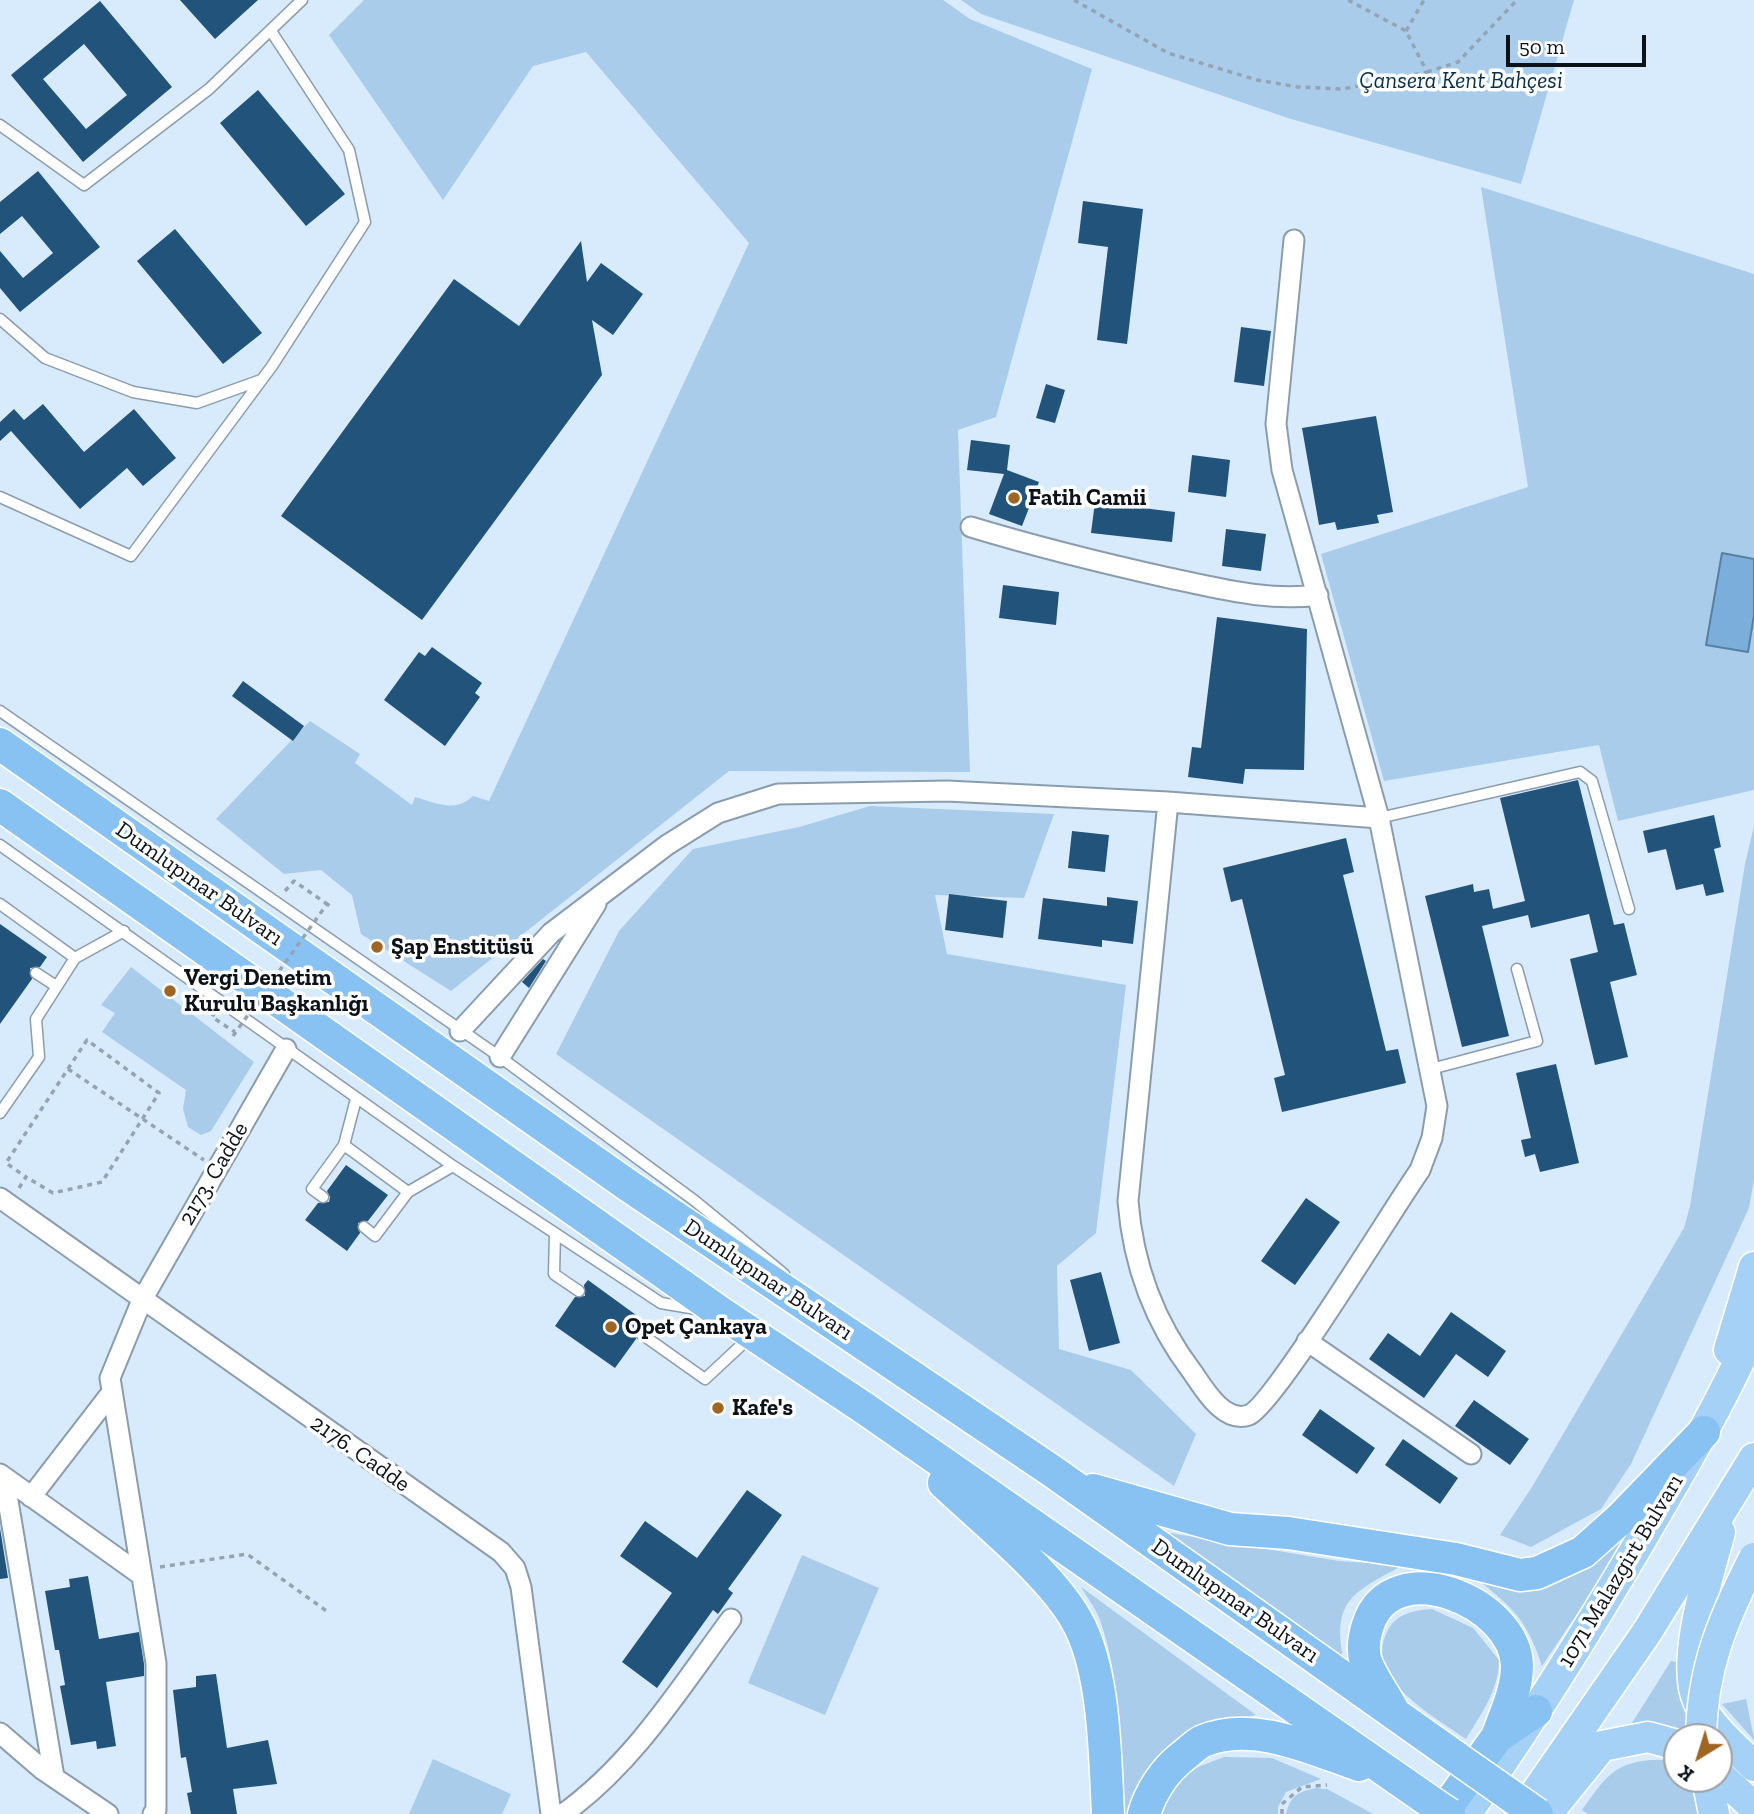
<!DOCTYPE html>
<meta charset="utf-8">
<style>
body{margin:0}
#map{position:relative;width:1754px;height:1814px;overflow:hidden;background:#d8ebfd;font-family:"Zilla Slab",serif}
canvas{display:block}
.north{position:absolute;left:1663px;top:1723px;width:70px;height:70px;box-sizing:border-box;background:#fff;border:2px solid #9ea0a3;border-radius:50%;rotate:218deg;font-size:19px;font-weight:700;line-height:28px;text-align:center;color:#0c1218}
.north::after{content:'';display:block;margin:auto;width:24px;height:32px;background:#9f6523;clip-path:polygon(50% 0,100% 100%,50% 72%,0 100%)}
.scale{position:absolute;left:1506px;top:35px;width:140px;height:32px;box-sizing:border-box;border:4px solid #0c1218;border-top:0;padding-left:9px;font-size:21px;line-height:24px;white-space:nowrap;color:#0c1218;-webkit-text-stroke:5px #fff;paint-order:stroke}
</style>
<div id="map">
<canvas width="1754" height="1814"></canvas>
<div class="north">K</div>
<div class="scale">50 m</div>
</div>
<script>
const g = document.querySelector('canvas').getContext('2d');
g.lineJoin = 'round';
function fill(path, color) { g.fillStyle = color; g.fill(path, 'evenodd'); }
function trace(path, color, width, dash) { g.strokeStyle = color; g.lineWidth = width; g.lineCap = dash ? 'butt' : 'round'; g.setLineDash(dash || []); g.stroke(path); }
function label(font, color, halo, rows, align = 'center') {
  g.font = font + ' "Zilla Slab",serif'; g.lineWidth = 7; g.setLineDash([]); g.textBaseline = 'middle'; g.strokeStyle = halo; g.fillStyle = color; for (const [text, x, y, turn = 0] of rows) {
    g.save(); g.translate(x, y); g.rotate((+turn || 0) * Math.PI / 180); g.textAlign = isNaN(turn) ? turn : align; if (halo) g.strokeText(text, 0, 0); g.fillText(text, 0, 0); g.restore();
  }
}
const green = new Path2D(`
 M364,0H943L970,19L1092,69L996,417L958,430L970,772L729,771L451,991L361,934L352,895L321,870L284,874L216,819L310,721L360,754L355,763L412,805L415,797C436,803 455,813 473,796L489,801L749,243L586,52L533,66L443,200L329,35Z
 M961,0H1574L1521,184L1291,119L981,14Z
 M1481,187L1754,274V790L1618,821L1599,745L1384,781L1321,554L1528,487Z
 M870,806L1054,814L1024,898L935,895L947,954L1126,985L1096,1233L1057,1266L1059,1349L1131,1370L1196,1434L1174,1486L556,1054L619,931L693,849L799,827Z
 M1754,826V1179L1749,1208L1631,1464L1601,1509L1531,1547L1500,1535L1532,1487L1684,1228L1690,1206L1745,864Z
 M131,967L254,1062L211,1131L201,1135L188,1127L183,1109L186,1090L102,1032L115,1013L101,1005Z
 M1634,1529L1542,1666C1527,1620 1514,1609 1477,1579L1589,1563Z
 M1158,1531L1339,1561L1403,1565C1348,1595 1331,1602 1345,1668Z
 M802,1555L879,1588L825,1715L748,1683Z
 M1081,1587L1256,1715C1223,1722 1163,1743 1145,1773C1138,1785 1134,1801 1129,1814H1124C1121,1751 1121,1680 1100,1620C1096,1609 1087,1597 1081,1587Z
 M1432,1609L1473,1628L1499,1660C1499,1690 1481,1714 1466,1739C1434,1716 1363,1679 1387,1632C1395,1614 1414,1610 1432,1609Z
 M1671,1661L1684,1664L1714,1737L1640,1729L1632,1723Z
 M1746,1699L1754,1738V1740L1722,1704Z
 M1224,1757L1272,1758L1321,1779L1286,1792L1278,1807V1814H1156L1157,1805L1190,1770Z
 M433,1759L511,1794L502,1814H409Z
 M1651,1760H1667L1677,1766V1779H1690L1698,1814H1588L1582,1810C1604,1780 1612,1763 1651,1760Z
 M1316,1788L1327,1789L1373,1814H1286C1291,1795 1298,1792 1316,1788Z`);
const water = new Path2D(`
 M1722,553L1754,559V615L1748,652L1706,645Z`);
const building = new Path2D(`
 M180,0H258L215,39Z
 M100,1L172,87L83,162L11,75ZM84,44L127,95L86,129L43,79Z
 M258,90L345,194L306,226L220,123Z
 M38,171L100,247L20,312L0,288V251L23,278L53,253L22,216L0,234V202Z
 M1083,201L1143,209L1127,344L1097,340L1108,247L1078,243Z
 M175,229L262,333L223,364L137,261Z
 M581,241L587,282L601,263L643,294L613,335L592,320L602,375L422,620L281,516L454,279L519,326Z
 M1241,327L1271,331L1264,386L1234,382Z
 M1046,384L1065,390L1055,423L1036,418Z
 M43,404L84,452L134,409L176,458L143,486L127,468L80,509L11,431L0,441V422L14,409L24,420Z
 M1376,416L1393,512L1377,515L1379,523L1337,530L1335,522L1319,525L1302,428Z
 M971,440L1010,445L1007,470L1039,482L1022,526L989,514L1004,474L967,470Z
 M1192,455L1230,460L1226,497L1188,492Z
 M1095,502L1175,512L1172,542L1091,533Z
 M1226,529L1266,534L1261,571L1222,566Z
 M1003,585L1059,592L1056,625L999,618Z
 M1217,617L1307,629L1304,770L1245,769L1243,784L1188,777L1192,747L1201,748Z
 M432,647L482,683L475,693L480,697L445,746L384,700L419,652L425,656Z
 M243,681L304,726L293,741L232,696Z
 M1578,780L1614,925L1624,923L1637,975L1610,982L1628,1057L1595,1065L1570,959L1598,952L1589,914L1531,928L1528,915L1482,926L1509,1036L1462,1047L1425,896L1473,884L1474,892L1489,889L1493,909L1525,901L1500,798Z
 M1714,815L1721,847L1714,849L1724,892L1706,896L1703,884L1676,890L1666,849L1648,853L1643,831Z
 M1072,831L1109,835L1105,872L1068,868Z
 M1346,838L1354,872L1343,875L1386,1051L1398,1049L1406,1083L1282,1112L1274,1078L1285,1075L1242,899L1231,902L1223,868Z
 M949,894L1007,901L1003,938L945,930Z
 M1107,897L1138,901L1133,944L1102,940V947L1038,939L1043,898L1107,906Z
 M0,924L47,957L40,967L30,968L32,979L0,1024Z
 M543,959L546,961L529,988L522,982Z
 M1556,1064L1579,1163L1540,1172L1535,1154L1525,1157L1521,1140L1531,1138L1516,1073Z
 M346,1165L388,1195L368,1221L358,1223L360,1233L347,1251L305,1220L318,1203L329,1202L330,1197L327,1191Z
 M1306,1198L1340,1222L1295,1285L1261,1261Z
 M1101,1272L1120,1343L1089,1351L1070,1280Z
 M588,1280L647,1323L644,1327L634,1329L636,1339L615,1368L555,1326L575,1297L585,1296L584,1285Z
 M1451,1312L1506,1351L1488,1377L1456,1354L1424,1398L1369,1359L1388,1333L1420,1356Z
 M1474,1400L1529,1439L1510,1465L1455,1426Z
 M1320,1409L1375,1448L1357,1474L1302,1435Z
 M1403,1439L1458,1478L1440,1504L1385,1465Z
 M747,1490L782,1515L728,1589L733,1593L718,1614L713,1610L657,1688L622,1662L672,1593L620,1556L645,1521L697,1558Z
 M0,1528L8,1578L0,1579Z
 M88,1576L99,1639L139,1632L144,1664V1676L106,1682L116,1746L97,1749L96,1741L71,1745L60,1686L65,1685L59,1650H55L45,1591L70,1587L69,1579Z
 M216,1674L227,1748L268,1740L277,1784L233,1789L237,1814H191L187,1793L192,1792L186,1757L181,1758L173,1690L196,1687V1676Z`);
const path = new Path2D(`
 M1074,0L1168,53L1257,80L1298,87L1343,89L1427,72L1406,31L1348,0
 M1406,31L1424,0
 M1427,72L1458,62L1517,0
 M285,891L294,881L327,904
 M215,1012L212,1017L235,1032
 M68,1069L204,1160
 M19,1188L26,1177L6,1163L87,1040L159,1093L102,1182L53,1193L26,1177
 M160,1567L247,1554L328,1612
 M1282,1814V1804L1302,1787L1327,1785`);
const service = new Path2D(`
 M0,125L84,185L209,89L302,0
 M0,319L45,358L133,392L197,403L261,380
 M0,497L131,556L272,366L365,222L349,150L271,31
 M0,711L500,1057L695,1201L784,1274
 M1379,818L1580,772L1592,781L1629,909
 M0,845L453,1166L661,1303L696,1309
 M0,904L75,958
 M36,973L56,986
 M1431,1069L1537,1041L1517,969
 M356,1099L344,1145L408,1192L453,1166
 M0,1113L39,1057L36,1019L75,958L124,931
 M323,1197L312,1189L344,1145
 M364,1227L375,1236L408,1192
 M555,1233L554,1274L579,1291
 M640,1333L705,1379L749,1338`);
const minor = new Path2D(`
 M971,527C1037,547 1102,563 1169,578C1218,588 1268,602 1318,595
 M1168,802L1128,1201C1133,1265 1154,1322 1193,1373C1204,1389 1224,1424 1249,1415C1274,1405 1395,1205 1420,1170L1432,1138L1437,1106L1379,818L1282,470L1276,424L1294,240
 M460,1031L551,933L667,845L718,813L778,794L947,791L1168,802L1379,818
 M500,1057L596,904
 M0,1198L501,1552L515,1568L521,1587L551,1814
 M1307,1341L1471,1454
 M0,1474L141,1575
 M4,1477L54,1777
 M31,1497L112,1392
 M0,1733L43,1770L108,1814
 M153,1814L156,1810V1663L110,1378L142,1300L286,1049
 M563,1814C634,1763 680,1688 731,1619`);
const primary = new Path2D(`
 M1729,1350L1754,1267
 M1720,1532C1709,1573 1680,1662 1698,1701C1709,1726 1735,1748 1754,1766
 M1719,1775L1754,1807
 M1707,1779L1714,1814
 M1466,1814C1529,1726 1586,1633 1641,1540C1681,1471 1722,1402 1754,1329
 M1521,1814L1647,1632L1754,1458
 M1547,1814L1602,1746L1648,1737L1677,1745`);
const trunk = new Path2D(`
 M0,744L629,1186L1052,1471L1457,1758
 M0,805L721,1313L864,1408L1428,1800
 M944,1483C984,1521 1051,1574 1077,1621C1105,1671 1105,1757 1108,1814
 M1093,1490L1230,1529L1288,1533L1456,1559L1520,1575L1537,1573L1583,1552L1620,1519L1704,1432
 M1392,1709C1384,1694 1372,1678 1366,1662C1362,1650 1364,1637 1368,1625C1392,1551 1516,1602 1517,1666C1517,1690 1505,1715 1497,1737
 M1144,1814C1150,1793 1164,1771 1182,1757C1189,1752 1196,1744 1203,1741C1253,1720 1312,1749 1359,1765
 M1442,1814L1497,1737L1536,1711`);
const pathBridge = new Path2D(`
 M233,1036L327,904L333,908`);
const primaryBridge = new Path2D(`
 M1701,1737C1702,1668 1723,1619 1754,1558`);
const trunkBridge = new Path2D(`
 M1457,1758L1537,1814
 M1428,1800L1449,1814`);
const markers = [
 [1014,498,7,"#9f6523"],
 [377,947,7,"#9f6523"],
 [170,991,7,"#9f6523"],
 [611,1327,7,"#9f6523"],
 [718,1408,7,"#9f6523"]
];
const parkNames = [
 ["Çansera Kent Bahçesi",1461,81]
];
const poiNames = [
 ["Fatih Camii",1028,498],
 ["Şap Enstitüsü",391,947],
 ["Vergi Denetim",184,978],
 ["Kurulu Başkanlığı",184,1004],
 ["Opet Çankaya",625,1327],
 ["Kafe's",732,1408]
];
const streetNames = [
 ["Dumlupınar Bulvarı",199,884,35],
 ["2173. Cadde",214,1174,-60],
 ["Dumlupınar Bulvarı",768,1280,34],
 ["2176. Cadde",360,1454,35],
 ["1071 Malazgirt Bulvarı",1621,1571,-59],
 ["Dumlupınar Bulvarı",1235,1601,35]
];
fill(green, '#a9ccea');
fill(water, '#7baedb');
trace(water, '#5a7fa0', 2);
fill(building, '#21537b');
trace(service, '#8b9dad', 13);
trace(minor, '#8b9dad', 23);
trace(primary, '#fff', 33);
trace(trunk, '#fff', 35);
trace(path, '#95a4b2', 3.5, [5, 5]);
trace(service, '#fff', 10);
trace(minor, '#fff', 19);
trace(primary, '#a6d1f6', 30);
trace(trunk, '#88c2f3', 32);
trace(primaryBridge, '#fff', 33, []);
trace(trunkBridge, '#fff', 35, []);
trace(pathBridge, '#95a4b2', 3.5, [5, 5]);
trace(primaryBridge, '#a6d1f6', 30);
trace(trunkBridge, '#88c2f3', 32);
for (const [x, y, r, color] of markers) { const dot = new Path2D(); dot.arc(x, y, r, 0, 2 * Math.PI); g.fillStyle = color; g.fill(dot); trace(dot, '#fff', 2.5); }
label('italic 23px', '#042e4b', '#fff', parkNames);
label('bold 23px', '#0c1218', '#fff', poiNames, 'left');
label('23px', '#0c1218', '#fff', streetNames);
</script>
